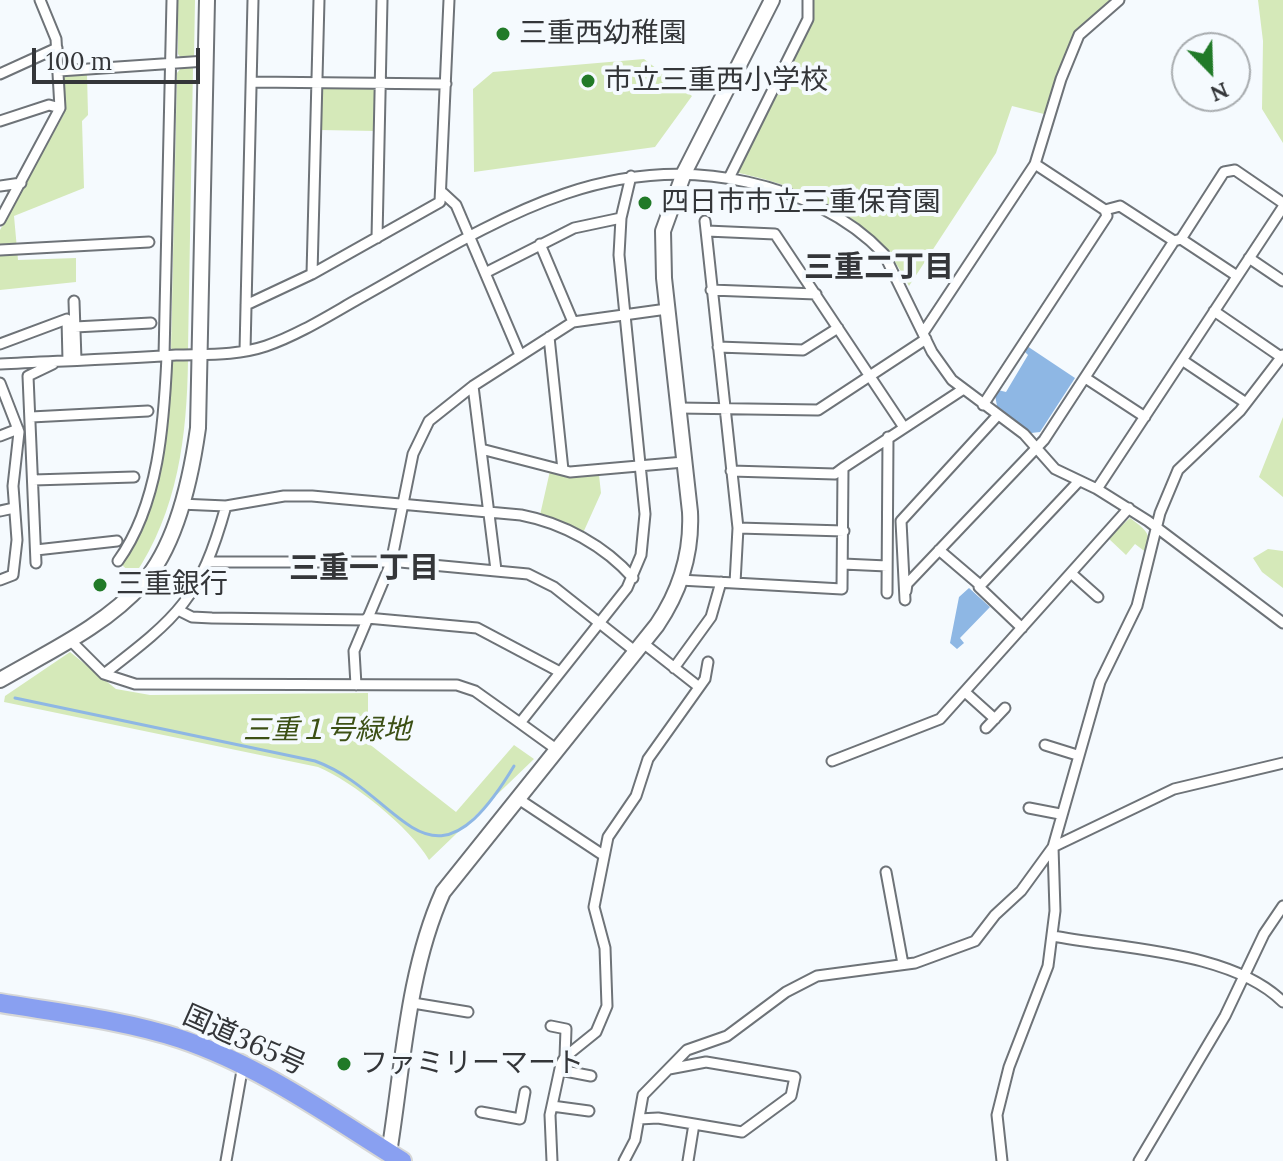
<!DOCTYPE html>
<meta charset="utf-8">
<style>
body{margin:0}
#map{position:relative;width:1283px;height:1161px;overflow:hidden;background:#f5fafe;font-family:Lora,serif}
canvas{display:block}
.north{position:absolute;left:1171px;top:32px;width:80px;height:80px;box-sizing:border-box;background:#f5fafe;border:2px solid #a8acaf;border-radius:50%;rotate:157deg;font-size:22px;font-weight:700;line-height:32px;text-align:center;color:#343639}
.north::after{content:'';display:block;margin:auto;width:28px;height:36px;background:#217a28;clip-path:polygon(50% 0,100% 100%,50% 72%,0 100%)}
.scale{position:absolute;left:32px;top:48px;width:168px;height:36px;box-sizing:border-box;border:4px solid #343639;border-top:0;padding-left:10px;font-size:24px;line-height:28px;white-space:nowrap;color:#343639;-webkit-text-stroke:6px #f5fafe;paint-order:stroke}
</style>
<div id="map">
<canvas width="1283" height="1161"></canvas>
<div class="north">N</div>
<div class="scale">100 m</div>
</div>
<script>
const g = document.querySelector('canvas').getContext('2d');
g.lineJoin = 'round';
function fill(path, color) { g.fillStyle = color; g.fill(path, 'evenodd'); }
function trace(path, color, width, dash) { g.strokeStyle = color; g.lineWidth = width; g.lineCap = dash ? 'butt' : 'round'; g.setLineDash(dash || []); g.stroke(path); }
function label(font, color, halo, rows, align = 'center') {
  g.font = font + ' Lora,"Noto Sans JP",serif'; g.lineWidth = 8; g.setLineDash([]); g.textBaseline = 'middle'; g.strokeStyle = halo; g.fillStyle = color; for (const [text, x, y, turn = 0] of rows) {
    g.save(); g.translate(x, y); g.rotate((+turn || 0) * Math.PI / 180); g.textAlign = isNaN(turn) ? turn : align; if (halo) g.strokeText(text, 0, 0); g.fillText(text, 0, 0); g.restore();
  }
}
const green = new Path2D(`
 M178,0H195L194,57L181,58L178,54Z
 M811,0H1111L1075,33L1044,114L1012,106L996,153L909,286C876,217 810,189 739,173L738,168L811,22Z
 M1258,0H1283V143L1262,109L1263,41Z
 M644,59L692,96L655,147L474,172L473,89L493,72Z
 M181,68H193L188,349L174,351L171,348L177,73Z
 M87,74L88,115L82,121L84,188L14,216L18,260L76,258V282L0,290V230L64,114V77Z
 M324,88L374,89L376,131L320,130V93Z
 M188,360C187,436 178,511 134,576L122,565C158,507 168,432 170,365L174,361Z
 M1283,417V497L1259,477Z
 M550,471L569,476L599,475L601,493L583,533L540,515Z
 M1130,518C1145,529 1153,534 1147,553L1135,544L1126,555L1108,538Z
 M1268,549L1283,551V588L1262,572L1253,558Z
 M70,652L116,689L150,695L368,693V743L456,812L514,745L534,759L429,860C411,828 352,781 318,767L4,702L5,696Z`);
const water = new Path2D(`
 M1027,346L1075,378L1040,432L1031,433L997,406L995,395L998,390L1006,392L1028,355L1024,351Z
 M969,588L990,607L960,638L964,643L957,649L950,643L959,597Z`);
const stream = new Path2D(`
 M15,698L315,761C403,793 428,909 514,766`);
const street = new Path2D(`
 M59,71L206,61
 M0,74L57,48
 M252,82L446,84
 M0,121L49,105L60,108
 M1035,164L1105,210L1120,206L1174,241L1181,239L1237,276
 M729,178L808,19V0
 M0,186L21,183
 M443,193L456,205L520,355
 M0,220L60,108L56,39L40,0
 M705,221L738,528L735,583
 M707,231L775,234L903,426
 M377,238L382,0
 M1181,239L1224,172L1235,170L1283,203
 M540,244L573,322
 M0,250L149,242
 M1249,258L1283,281
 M485,273L574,228L621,218
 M312,274L319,0
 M711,290L816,294
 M74,301L76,360
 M246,305L312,274L440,202L449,0
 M1214,311L1281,357
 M75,327L151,323
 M923,333L1035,164L1061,79L1079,35L1119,0
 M549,337L563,470
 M0,344L67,319L68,361
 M718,347L803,350L838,328
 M245,351L253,0
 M164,356L172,0
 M1182,360L1246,403
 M0,364C59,361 117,359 176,355C206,354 236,356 266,346C298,335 328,316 358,299C482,230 597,148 747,182C798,193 848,216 884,254L932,352L952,380L1024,434L1055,469L1097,489L1148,521L1283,623
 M1087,379L1145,417
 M0,383L19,432L13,486L17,540L13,575L0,580
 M473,386L496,570
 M983,405L1107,216L1105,210
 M678,408L818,410L926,339
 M31,417L148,411
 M0,436L18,429
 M481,449L570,472L684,462
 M731,471L835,474L843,468
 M33,480L134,477
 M1097,489L1283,207
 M180,504L226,506L284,496H312L521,515C563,523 605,546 633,578
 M0,511L14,508
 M738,528L844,531
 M36,550L117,541
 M939,550L980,585
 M118,561C159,504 164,423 167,356
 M210,562H400L528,574L554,587L636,652
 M36,563L28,376L53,364
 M843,564L887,566
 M1071,573L1098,597
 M680,580L842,589L843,468L962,390
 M906,591L907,584L1044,440L1174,241
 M887,593L888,437
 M905,600L901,521L998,415
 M180,611L192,617L212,618L366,620
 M367,618L477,628L560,672
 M1022,628L979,587L1079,481
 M69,639L104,674L135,684L457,685L475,691L520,723L627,588L641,555L645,514L619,255L621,218L631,176
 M643,643L699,687
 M674,668L711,617L721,582
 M104,674C179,616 200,599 226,506
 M356,685L354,651L391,563L413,454L429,421L473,386L573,322L667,309
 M965,692L995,719
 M520,723L556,749
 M986,728L1005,708
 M1045,745L1077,755
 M832,761L940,719L1129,508
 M517,798L603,855
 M1029,808L1060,814
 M886,872L903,964
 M1053,936C1122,949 1232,951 1283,1002
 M413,1003L468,1012
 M551,1026L566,1029L565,1057
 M560,1070L591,1076
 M552,1106L589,1111
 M481,1112L520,1119L525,1092
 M639,1119L658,1118L742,1132L791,1096L795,1077L706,1062L669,1069
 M226,1161L243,1065
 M552,1161L550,1115L561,1064L565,1057L596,1032L607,1006L605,948L594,907L608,837L636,796L648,759L705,679L708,662
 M624,1161L635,1140L643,1095L687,1050L727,1036L786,992L817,976L915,963L975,941L995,915L1021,891L1053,847L1174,789L1283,763
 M688,1161L694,1124
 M1002,1161L997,1115L1009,1067L1048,966L1055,911L1053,847L1100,682L1137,606L1160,513L1178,470L1240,411L1283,355
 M1139,1161L1225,1016L1264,934L1283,906`);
const secondary = new Path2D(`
 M0,680C48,652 105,626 143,583C177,544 191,478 198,428L207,0
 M389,1153C403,1067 407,972 443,892L657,625C680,591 692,553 690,512L664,278L663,231L684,173L772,0`);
const highway = new Path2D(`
 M0,1003C60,1013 123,1020 181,1039C261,1066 331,1117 402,1161`);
const markers = [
 [503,34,8,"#217a28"],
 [588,81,8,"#217a28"],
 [645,203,8,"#217a28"],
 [100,585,8,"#217a28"],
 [344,1064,8,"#217a28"]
];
const poiNames = [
 ["三重西幼稚園",519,34],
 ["市立三重西小学校",604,81],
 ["四日市市立三重保育園",661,203],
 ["三重銀行",116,585],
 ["ファミリーマート",360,1064]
];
const parkNames = [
 ["三重１号緑地",327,731]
];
const streetNames = [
 ["国道365号",244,1041,24]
];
const neighbourhoodNames = [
 ["三重二丁目",879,268],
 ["三重一丁目",364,569]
];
fill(green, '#d5e9b9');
fill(water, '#8eb7e4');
trace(stream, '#8eb7e4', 3);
trace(street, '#6e7378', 13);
trace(secondary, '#6e7378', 18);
trace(highway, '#d6d7d7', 22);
trace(street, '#fff', 9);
trace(secondary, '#fff', 14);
trace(highway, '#89a0f1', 18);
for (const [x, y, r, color] of markers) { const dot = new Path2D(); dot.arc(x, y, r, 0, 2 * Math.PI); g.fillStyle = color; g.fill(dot); trace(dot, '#f5fafe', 3); }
label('28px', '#343639', '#f5fafe', poiNames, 'left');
label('italic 28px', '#3c5015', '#f5fafe', parkNames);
label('28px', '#343639', '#f5fafe', streetNames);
label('bold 30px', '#343639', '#f5fafe', neighbourhoodNames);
</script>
